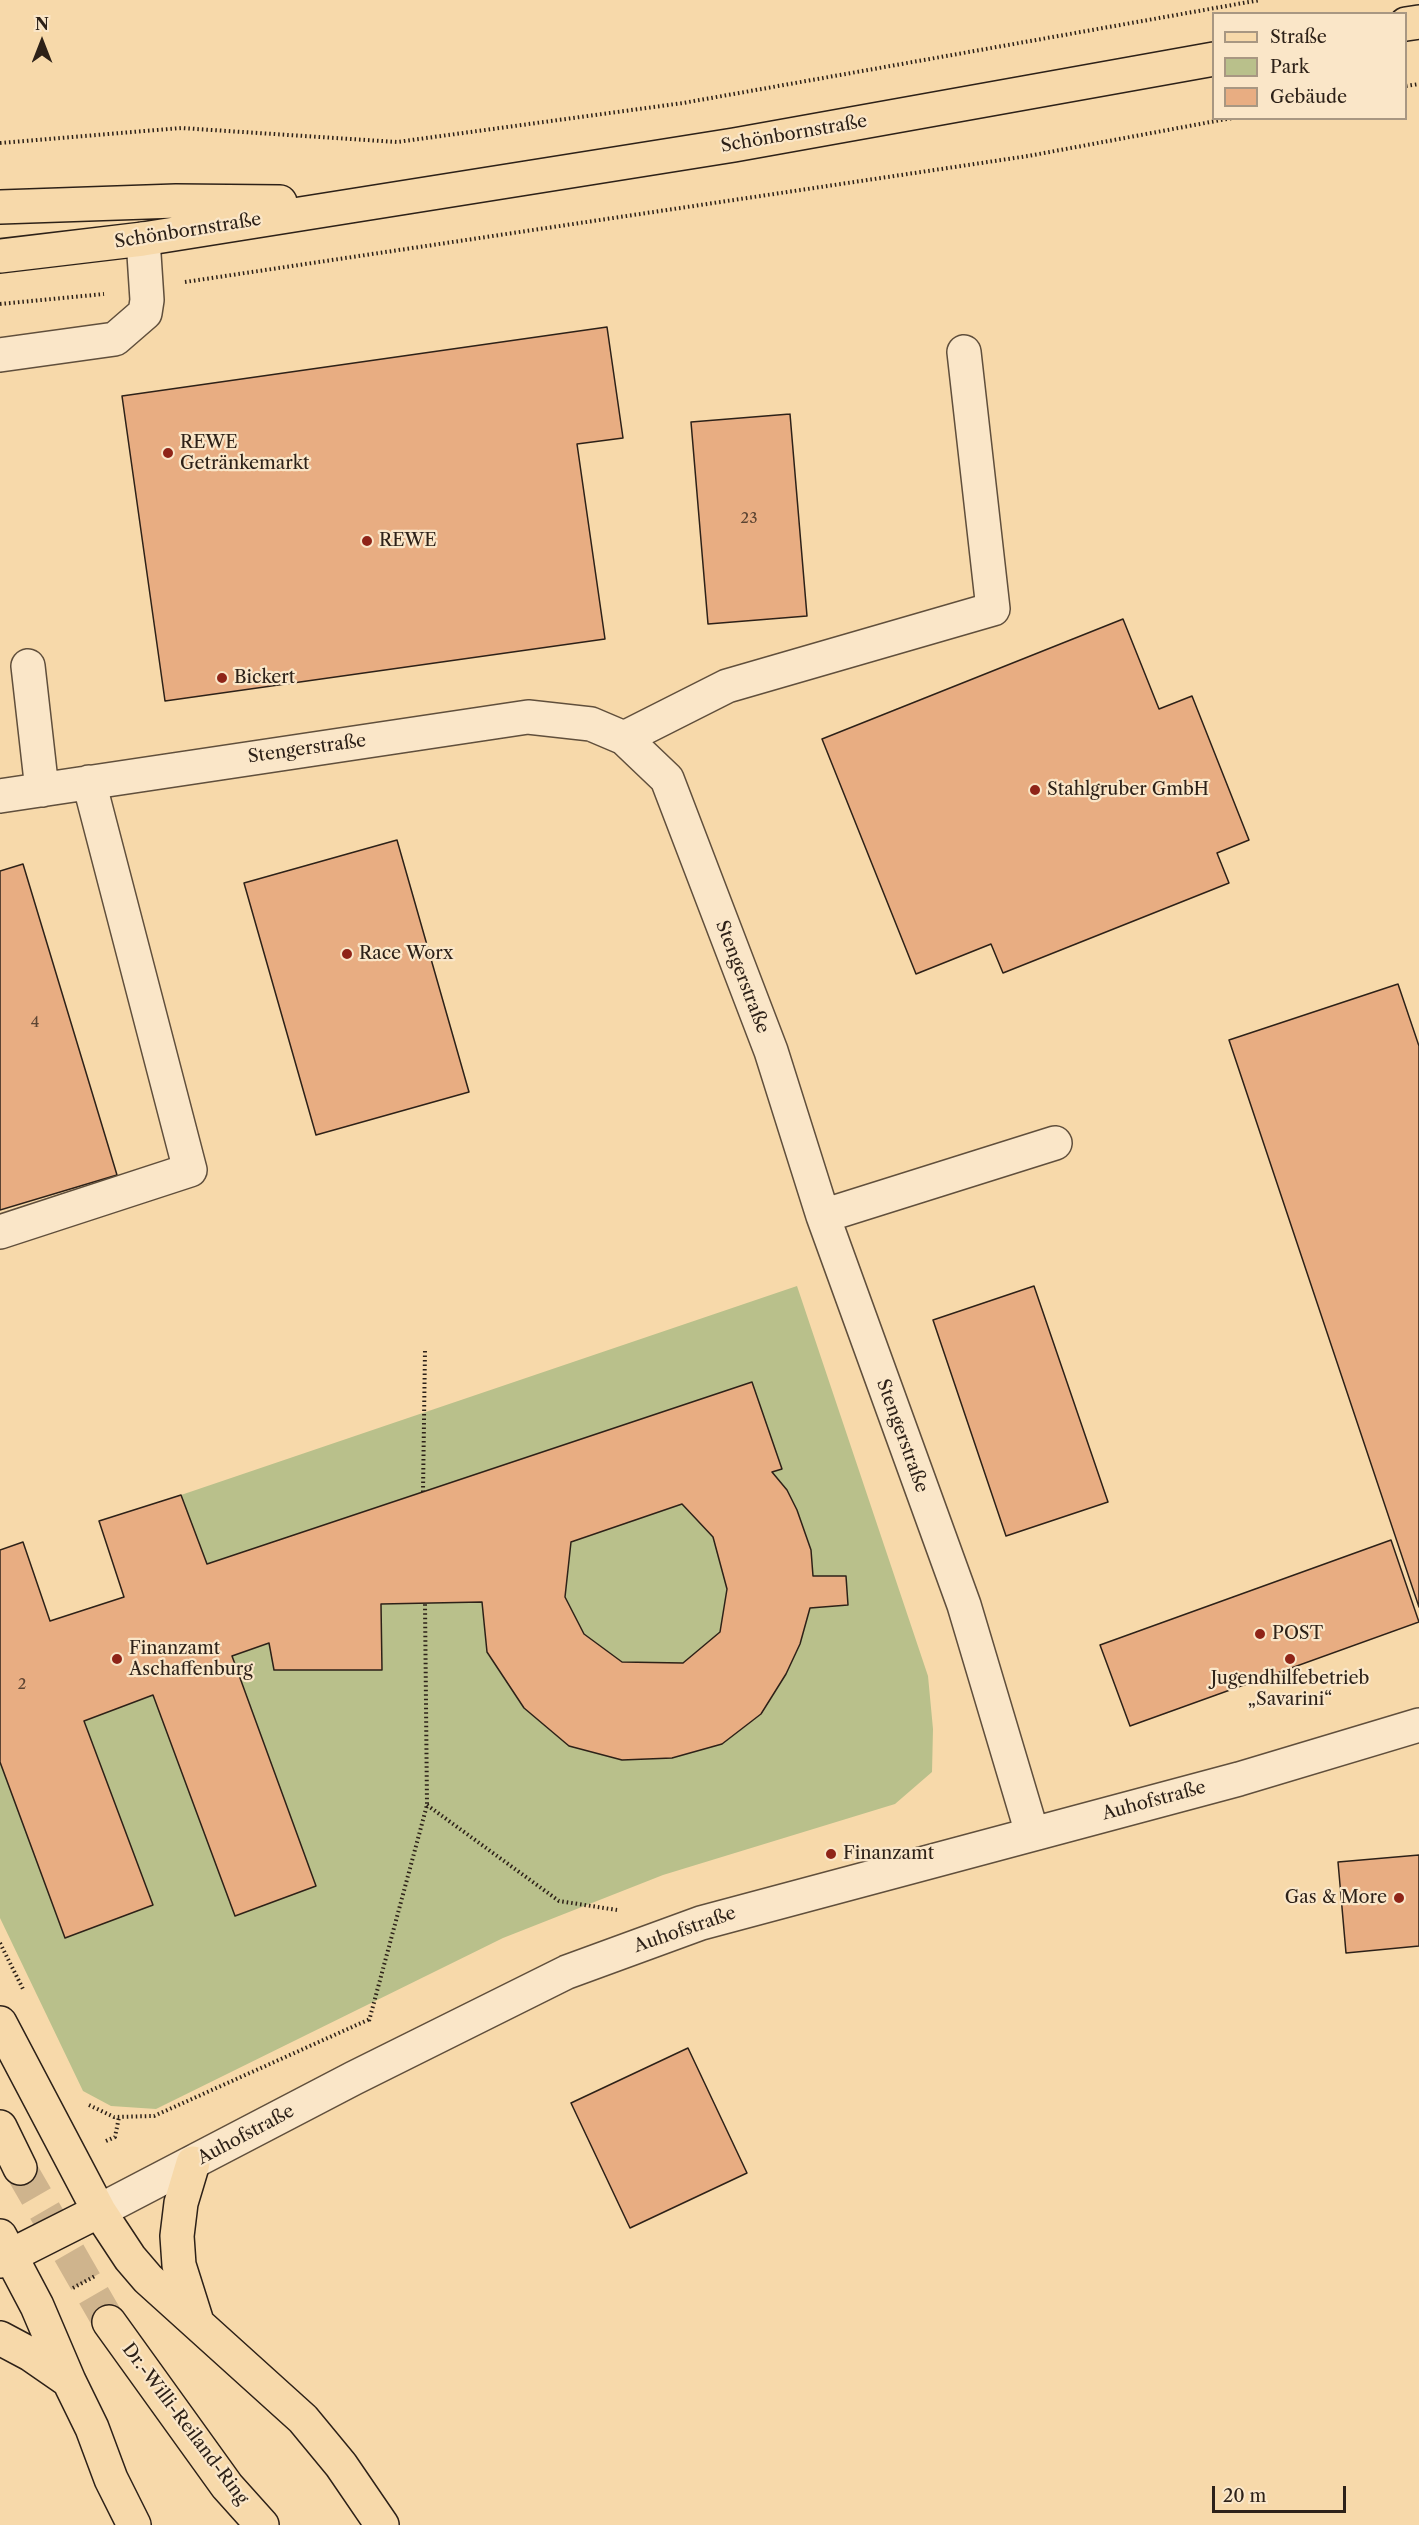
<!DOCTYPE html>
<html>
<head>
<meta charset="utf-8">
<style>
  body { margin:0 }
  #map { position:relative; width:1419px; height:2525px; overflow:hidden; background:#f7d9aa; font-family:"Libre Caslon Text",serif }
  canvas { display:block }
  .legend { position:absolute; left:1212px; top:12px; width:195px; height:108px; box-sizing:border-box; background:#fae6c8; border:2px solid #a89782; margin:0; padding:8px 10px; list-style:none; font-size:18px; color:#2d2118 }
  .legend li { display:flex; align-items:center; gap:12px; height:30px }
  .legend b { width:30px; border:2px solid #a89782 }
  .north { position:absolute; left:12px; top:12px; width:60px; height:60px; -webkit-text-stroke:4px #fae6c8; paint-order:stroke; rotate:0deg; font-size:16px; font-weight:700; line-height:24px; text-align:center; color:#2d2118 }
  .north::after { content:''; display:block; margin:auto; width:21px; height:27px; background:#2d2118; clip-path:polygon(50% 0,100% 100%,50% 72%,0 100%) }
  .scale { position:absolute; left:1212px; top:2486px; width:134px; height:27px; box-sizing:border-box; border:3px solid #2d2118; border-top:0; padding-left:8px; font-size:18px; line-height:21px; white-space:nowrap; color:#2d2118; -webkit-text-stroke:4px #fae6c8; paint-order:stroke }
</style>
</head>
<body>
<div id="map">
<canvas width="1419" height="2525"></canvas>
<ul class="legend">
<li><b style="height:8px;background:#f7d9aa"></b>Straße</li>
<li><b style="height:16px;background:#b9c08b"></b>Park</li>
<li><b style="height:16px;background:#e8ad82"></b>Gebäude</li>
</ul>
<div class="north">N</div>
<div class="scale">20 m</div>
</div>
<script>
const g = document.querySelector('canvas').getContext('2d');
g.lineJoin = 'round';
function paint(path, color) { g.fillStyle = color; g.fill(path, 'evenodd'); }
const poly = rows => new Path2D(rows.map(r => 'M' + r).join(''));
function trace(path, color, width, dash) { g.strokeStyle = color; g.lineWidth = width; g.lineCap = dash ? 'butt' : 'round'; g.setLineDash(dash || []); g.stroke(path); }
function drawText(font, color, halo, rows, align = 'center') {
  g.font = font + ' "Libre Caslon Text",serif'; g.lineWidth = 4.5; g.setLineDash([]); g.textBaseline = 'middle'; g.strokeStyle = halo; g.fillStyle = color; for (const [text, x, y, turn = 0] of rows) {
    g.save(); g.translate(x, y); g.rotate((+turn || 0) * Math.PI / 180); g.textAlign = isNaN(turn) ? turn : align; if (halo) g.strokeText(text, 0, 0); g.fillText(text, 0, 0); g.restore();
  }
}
paint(poly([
  [797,1286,928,1676,933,1729,932,1772,895,1804,663,1875,503,1938,156,2109,111,2106,83,2091,0,1918,0,1762,65,1937,153,1905,84,1721,153,1695,235,1916,315,1886,232,1656,269,1643,275,1670,381,1670,381,1604,482,1602,487,1652,524,1708,569,1746,622,1760,672,1758,722,1744,762,1714,786,1674,800,1644,810,1608,848,1605,846,1576,813,1576,811,1550,797,1510,787,1490,772,1472,782,1469,752,1383,207,1564,181,1495],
  [682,1504,713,1537,727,1589,720,1632,683,1663,622,1662,584,1634,565,1597,571,1542]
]), '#b9c08b');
const building = poly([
  [607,327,623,438,577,444,605,639,165,701,122,396,607,327],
  [790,414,807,616,708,624,691,422,790,414],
  [1123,619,1159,709,1192,696,1249,840,1217,853,1229,883,1003,973,991,944,916,974,822,739,1123,619],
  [397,840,469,1092,316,1135,244,883,397,840],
  [23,864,117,1175,0,1210,0,871,23,864],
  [1398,984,1419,1046,1419,1607,1229,1040,1398,984],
  [1034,1286,1108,1502,1006,1536,933,1320,1034,1286],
  [752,1382,782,1469,772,1472,787,1490,797,1510,811,1550,813,1576,846,1576,848,1605,810,1608,800,1644,786,1674,761,1714,722,1744,672,1758,622,1760,569,1746,524,1708,487,1652,482,1602,381,1604,382,1670,274,1670,269,1643,232,1656,316,1886,235,1916,153,1695,84,1721,153,1905,65,1938,0,1762,0,1550,23,1542,50,1621,124,1597,99,1521,181,1495,207,1564,752,1382],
  [682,1504,713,1537,727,1589,720,1632,683,1663,622,1662,584,1634,565,1597,571,1542,682,1504],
  [1391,1540,1419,1622,1130,1726,1100,1645,1391,1540],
  [1419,1855,1419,1946,1346,1953,1338,1862,1419,1855],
  [688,2048,747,2173,630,2228,571,2103,688,2048]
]);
paint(building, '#e8ad82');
trace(building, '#2d2118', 1.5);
trace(poly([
  [20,2168,109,2322]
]), '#cfb48d', 33, [33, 16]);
const minor = poly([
  [0,355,115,339,145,313,147,300,143,239],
  [28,666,42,790],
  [624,738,727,686,993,609,964,352],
  [0,796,528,717,591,724,624,738,667,779,771,1051,823,1216,964,1605,1032,1833],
  [823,1216,1055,1143],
  [0,1232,190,1170,89,782],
  [99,2211,354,2078,567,1972,701,1923,1239,1779,1419,1725]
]);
const major = poly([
  [1406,24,1419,22],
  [0,207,176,201,280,202],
  [0,256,143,239,734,145,1214,59],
  [0,2023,99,2211,130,2258,148,2279,303,2419,341,2465,382,2525],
  [0,2127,20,2168],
  [193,2163,181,2203,177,2236,179,2265,197,2322],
  [0,2236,37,2306,69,2381,92,2428,111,2479,134,2525],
  [0,2261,99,2211],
  [109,2322,227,2486,262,2525],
  [0,2338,30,2354,69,2381]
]);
trace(minor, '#604f3c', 36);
trace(major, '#2d2118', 36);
trace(poly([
  [1406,86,1419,84],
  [0,143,181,128,397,142,683,103,1260,0],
  [185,282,1028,156,1232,118],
  [0,304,104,294],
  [423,1492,425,1350],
  [427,1805,559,1901,617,1910],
  [0,1943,24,1991],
  [369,2021,427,1805,425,1603],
  [89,2105,114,2117,154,2116,370,2019],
  [106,2141,115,2137,119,2117],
  [73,2288,95,2276]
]), '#2d2118', 4, [1.5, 3]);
trace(minor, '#fae6c8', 33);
trace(major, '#f7d9aa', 33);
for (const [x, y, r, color] of [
  [168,453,6,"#8f2418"],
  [367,541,6,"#8f2418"],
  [222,678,6,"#8f2418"],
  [1035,790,6,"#8f2418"],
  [347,954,6,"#8f2418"],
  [1260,1634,6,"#8f2418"],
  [117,1659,6,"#8f2418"],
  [1290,1659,6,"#8f2418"],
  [831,1854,6,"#8f2418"],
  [1399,1898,6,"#8f2418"]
]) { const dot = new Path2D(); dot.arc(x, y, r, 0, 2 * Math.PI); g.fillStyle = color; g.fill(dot); trace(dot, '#fae6c8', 2); }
drawText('15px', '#5c4432', null, [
  ["23",749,519],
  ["4",35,1023],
  ["2",22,1685]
]);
drawText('18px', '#2d2118', '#fae6c8', [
  ["Schönbornstraße",794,134,-10],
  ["Schönbornstraße",188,231,-9],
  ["Stengerstraße",307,749,-8],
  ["Stengerstraße",742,977,69],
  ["Stengerstraße",902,1436,70],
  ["Auhofstraße",1154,1801,-15],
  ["Auhofstraße",685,1930,-19],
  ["Auhofstraße",246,2135,-28],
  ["Dr.-Willi-Reiland-Ring",185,2424,53]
]);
drawText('18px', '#2d2118', '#fae6c8', [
  ["REWE",180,443],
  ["Getränkemarkt",180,464],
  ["REWE",379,541],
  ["Bickert",234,678],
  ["Stahlgruber GmbH",1047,790],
  ["Race Worx",359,954],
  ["POST",1272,1634],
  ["Finanzamt",129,1649],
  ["Aschaffenburg",129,1670],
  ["Jugendhilfebetrieb",1290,1679,"center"],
  ["„Savarini“",1290,1700,"center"],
  ["Finanzamt",843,1854],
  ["Gas & More",1387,1898,"right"]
], 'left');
</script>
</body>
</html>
